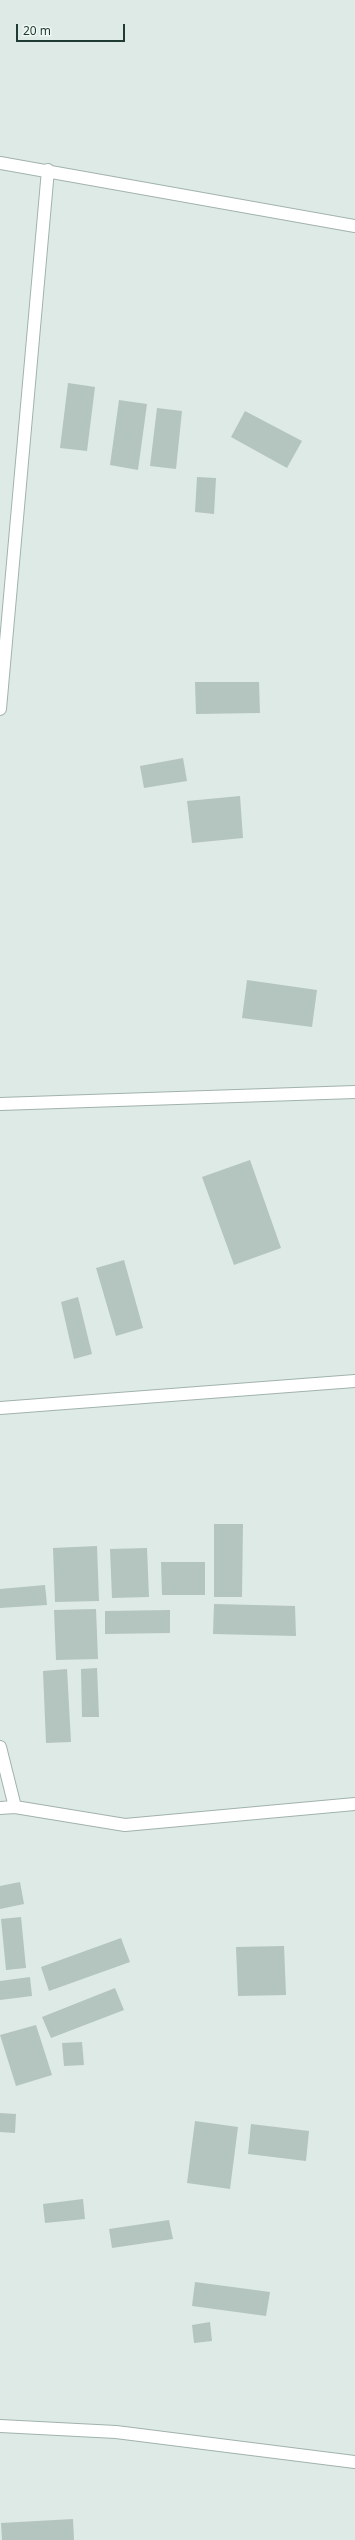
<!DOCTYPE html>
<html>
<head>
<meta charset="utf-8">
<style>
  body { margin:0 }
  #map { position:relative; width:355px; height:2540px; overflow:hidden; background:#deeae5; font-family:"Noto Sans",sans-serif }
  canvas { display:block }
  .scale { position:absolute; left:16px; top:24px; width:109px; height:18px; box-sizing:border-box; border:2px solid #1f3b33; border-top:0; padding-left:5px; font-size:12px; line-height:14px; white-space:nowrap; color:#1f3b33; -webkit-text-stroke:3px #eef7f2; paint-order:stroke }
</style>
</head>
<body>
<div id="map">
<canvas width="355" height="2540"></canvas>
<div class="scale">20 m</div>
</div>
<script>
const g = document.querySelector('canvas').getContext('2d');
g.lineJoin = 'round';
function paint(path, color) { g.fillStyle = color; g.fill(path, 'evenodd'); }
const poly = rows => new Path2D(rows.map(r => 'M' + r).join(''));
function trace(path, color, width, dash) { g.strokeStyle = color; g.lineWidth = width; g.lineCap = dash ? 'butt' : 'round'; g.setLineDash(dash || []); g.stroke(path); }
paint(poly([
  [68,383,95,387,87,451,60,448],
  [119,400,147,404,138,470,110,465],
  [157,408,182,411,176,469,150,466],
  [245,411,302,441,287,468,231,437],
  [197,477,216,478,214,514,195,512],
  [195,682,259,682,260,713,196,714],
  [183,758,187,781,144,788,140,766],
  [240,796,243,838,192,843,187,801],
  [247,980,317,990,312,1027,242,1018],
  [250,1160,281,1248,234,1265,202,1177],
  [124,1260,143,1328,116,1336,96,1268],
  [78,1297,92,1354,74,1359,61,1302],
  [214,1524,243,1524,242,1597,214,1597],
  [97,1546,99,1601,55,1602,53,1548],
  [147,1548,149,1597,112,1598,110,1549],
  [161,1562,205,1562,205,1595,162,1595],
  [45,1585,47,1605,0,1608,0,1589],
  [214,1604,295,1606,296,1636,213,1634],
  [96,1609,98,1659,56,1660,54,1610],
  [170,1610,170,1633,105,1634,105,1611],
  [97,1668,99,1717,82,1717,81,1669],
  [67,1669,71,1742,46,1743,43,1671],
  [20,1882,24,1904,0,1909,0,1886],
  [21,1917,26,1968,6,1970,1,1919],
  [121,1938,130,1962,49,1991,41,1967],
  [284,1946,286,1995,238,1996,236,1947],
  [30,1977,32,1996,0,2000,0,1981],
  [115,1988,124,2010,51,2038,42,2017],
  [36,2025,52,2075,16,2086,0,2035],
  [82,2042,84,2065,64,2066,62,2043],
  [0,2113,16,2114,15,2133,0,2132],
  [195,2121,238,2127,230,2189,187,2183],
  [251,2124,309,2131,306,2161,248,2154],
  [83,2199,85,2219,45,2223,43,2204],
  [169,2220,173,2239,112,2248,109,2229],
  [195,2282,270,2292,266,2316,192,2306],
  [210,2322,212,2341,194,2343,192,2325],
  [73,2519,74,2540,2,2540,1,2523]
]), '#b3c5be');
const minor = poly([
  [0,163,355,226],
  [0,709,48,170],
  [0,1104,355,1092],
  [0,1408,355,1381],
  [0,1747,15,1807],
  [0,1808,15,1807,125,1825,355,1804],
  [0,2426,116,2432,355,2462]
]);
trace(minor, '#a1b2ac', 14);
trace(minor, '#fff', 12);
</script>
</body>
</html>
